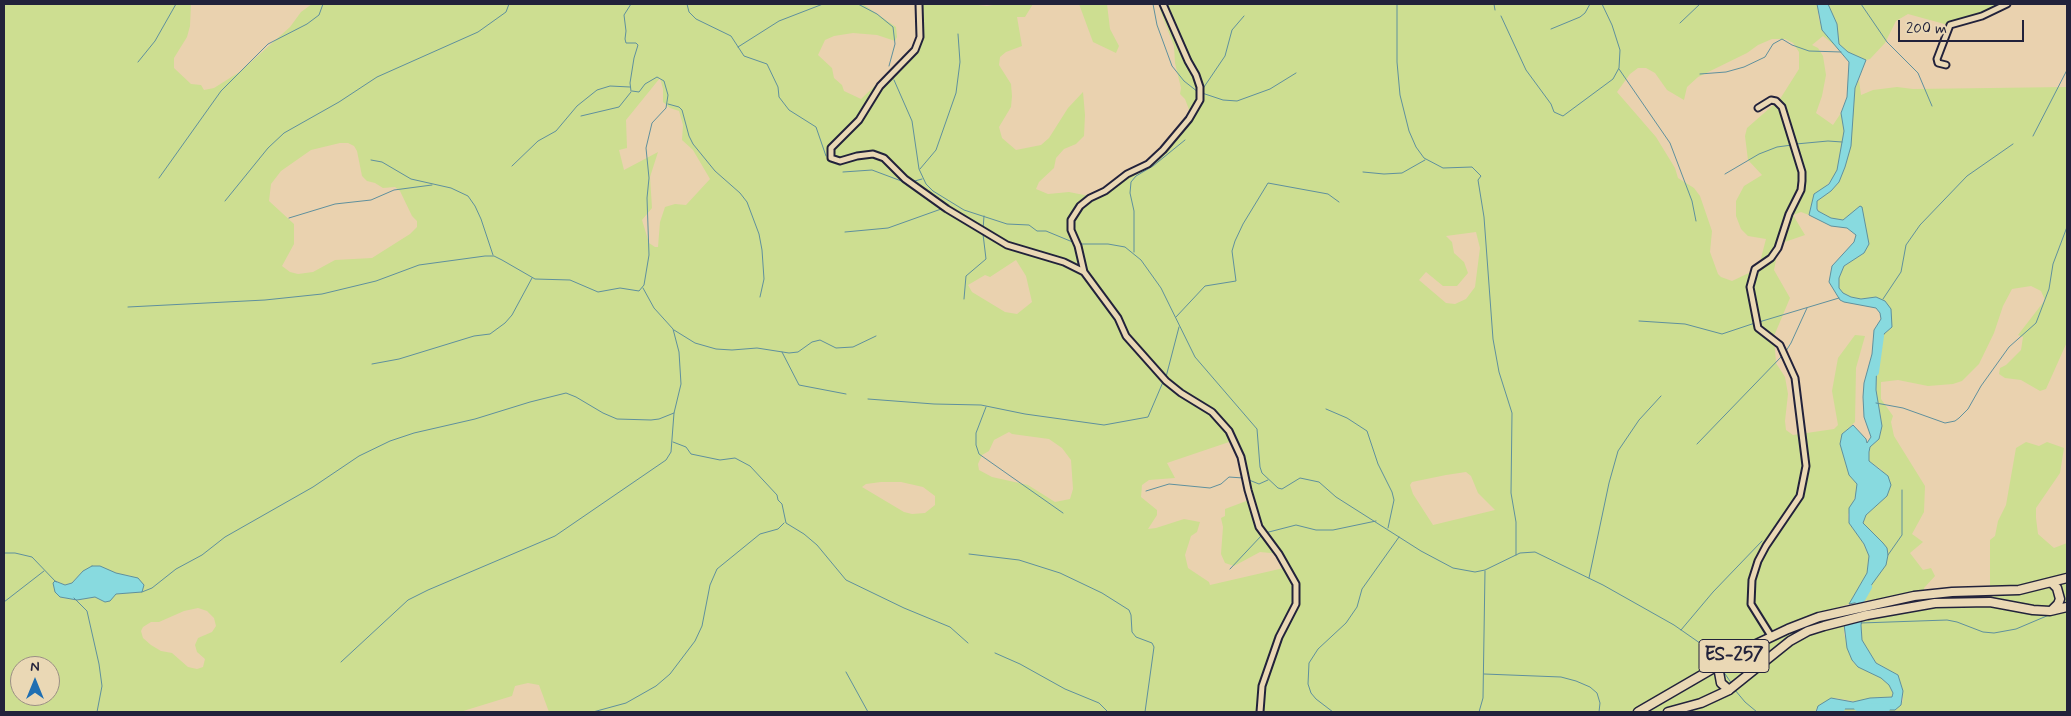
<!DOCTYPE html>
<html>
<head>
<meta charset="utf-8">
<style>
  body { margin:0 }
  #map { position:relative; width:2071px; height:716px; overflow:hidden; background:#ead2af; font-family:Mynerve,sans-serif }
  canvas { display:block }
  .frame { position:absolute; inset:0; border:5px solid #22223b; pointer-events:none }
  .north { position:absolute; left:10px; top:656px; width:50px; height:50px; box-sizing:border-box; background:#ead8b5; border:1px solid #9a8f84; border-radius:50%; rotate:0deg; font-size:14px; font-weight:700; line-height:20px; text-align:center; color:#22223b }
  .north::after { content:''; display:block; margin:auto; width:18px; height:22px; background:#1f6fb2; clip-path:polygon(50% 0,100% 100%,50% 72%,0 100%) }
  .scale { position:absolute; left:1898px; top:20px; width:126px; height:22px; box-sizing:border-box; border:2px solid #22223b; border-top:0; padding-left:6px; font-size:15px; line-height:18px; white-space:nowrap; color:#22223b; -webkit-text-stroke:4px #ead8b5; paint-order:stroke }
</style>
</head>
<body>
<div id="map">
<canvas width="2071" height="716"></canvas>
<div class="frame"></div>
<div class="north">N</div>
<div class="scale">200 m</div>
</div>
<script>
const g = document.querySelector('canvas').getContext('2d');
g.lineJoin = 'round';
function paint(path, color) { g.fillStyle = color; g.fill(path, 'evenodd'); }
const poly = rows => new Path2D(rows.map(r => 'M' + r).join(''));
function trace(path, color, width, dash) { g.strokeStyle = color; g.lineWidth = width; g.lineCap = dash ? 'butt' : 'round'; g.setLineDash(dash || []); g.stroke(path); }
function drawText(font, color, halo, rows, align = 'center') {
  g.font = font + ' Mynerve,sans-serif'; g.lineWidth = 4.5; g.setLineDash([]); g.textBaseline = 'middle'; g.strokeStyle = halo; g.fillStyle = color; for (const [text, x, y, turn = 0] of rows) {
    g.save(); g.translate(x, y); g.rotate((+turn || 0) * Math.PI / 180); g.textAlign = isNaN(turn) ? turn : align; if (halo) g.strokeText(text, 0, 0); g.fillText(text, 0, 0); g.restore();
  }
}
paint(poly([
  [4,4,191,4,190,26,187,37,174,58,174,68,191,84,201,85,204,90,214,88,241,71,290,27,301,12,312,4,863,4,896,27,897,37,895,41,877,35,853,33,834,36,825,40,818,55,832,68,834,78,842,85,844,91,861,99,903,59,913,47,916,38,915,4,969,4,987,6,999,4,1033,4,1025,17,1017,17,1022,46,1006,52,1000,57,999,65,1011,84,1012,96,1011,107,999,127,1002,138,1016,150,1041,145,1049,138,1068,108,1083,92,1085,115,1084,136,1076,144,1064,149,1056,158,1054,168,1039,182,1036,189,1048,194,1069,192,1089,196,1108,186,1130,170,1148,163,1164,148,1191,115,1185,99,1180,94,1181,88,1175,63,1174,46,1160,10,1160,4,1817,4,1819,20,1827,36,1838,48,1823,36,1812,45,1818,48,1823,56,1826,75,1822,96,1816,113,1833,125,1841,113,1844,131,1837,170,1833,178,1825,187,1814,194,1809,215,1801,212,1793,215,1805,235,1779,244,1774,270,1790,298,1774,336,1776,363,1785,377,1788,394,1785,421,1786,430,1793,435,1834,429,1838,425,1832,391,1838,358,1855,335,1865,336,1856,368,1855,422,1842,434,1843,454,1849,475,1857,484,1857,492,1848,515,1849,523,1864,544,1869,556,1867,573,1849,604,1798,620,1768,632,1631,712,549,712,539,685,528,683,515,686,512,696,460,712,4,712],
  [1772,39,1785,39,1793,43,1799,52,1799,69,1780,99,1747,128,1745,136,1748,160,1762,175,1744,186,1736,201,1736,216,1741,229,1748,236,1766,239,1760,262,1751,272,1732,281,1721,277,1718,274,1710,252,1712,231,1700,196,1694,188,1678,178,1675,168,1656,137,1617,92,1630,74,1638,68,1646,68,1655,73,1667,90,1684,100,1687,87,1698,77,1747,53,1758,45],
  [660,78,663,89,663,102,670,108,679,111,683,125,682,140,693,150,710,179,686,205,675,204,665,207,660,222,658,247,655,247,649,243,642,220,652,208,650,177,658,152,624,170,619,150,627,148,626,120],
  [340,143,348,143,354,146,357,151,362,176,367,181,375,183,383,188,395,187,400,191,412,216,417,221,417,227,410,234,372,258,335,260,313,272,298,274,290,272,282,266,294,244,294,224,269,201,271,184,281,171,311,150],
  [1476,232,1480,248,1475,287,1466,299,1455,304,1446,303,1419,280,1426,272,1443,286,1457,286,1468,273,1464,262,1454,253,1452,242,1446,236],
  [1016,260,1026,276,1032,302,1017,314,1005,312,972,292,968,285,985,275,990,277],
  [1009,432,1012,434,1049,439,1062,448,1071,460,1073,489,1070,499,1055,502,1028,485,992,477,979,470,978,464,982,455,989,451,994,440],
  [1232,441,1243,465,1249,500,1225,509,1225,516,1221,518,1223,527,1221,554,1225,563,1234,566,1260,552,1281,554,1288,567,1210,585,1209,582,1188,568,1185,555,1191,536,1197,532,1200,522,1184,519,1156,528,1148,529,1157,515,1157,510,1141,497,1142,485,1149,480,1175,478,1167,463],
  [1466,472,1471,476,1478,493,1495,510,1433,525,1413,494,1410,485,1412,482,1446,475],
  [881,482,901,482,923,487,935,496,935,505,925,513,912,514,904,512,862,487,866,484],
  [83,571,131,576,127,593,116,594,105,602,95,597,77,600,60,597,56,581,65,585,72,583],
  [198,608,207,611,214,618,216,626,212,632,198,638,195,645,197,652,205,659,203,667,197,669,188,667,172,653,161,651,151,645,143,638,141,631,143,627,151,622,159,622,184,611],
  [20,666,50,666,50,696,20,696],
  [1079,4,1107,4,1110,29,1119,46,1116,53,1093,42],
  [1828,4,2009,4,1982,17,1948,25,1908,14,1896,21,1885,43,1870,59,1866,60,1848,52,1839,44,1837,24],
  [1859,80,1861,95,1873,90,1897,87,1913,89,2067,87,2067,342,2046,389,2040,391,2021,380,2005,378,1999,374,2000,368,2006,365,2021,350,2023,337,2018,335,2045,300,2041,291,2031,286,2012,289,2003,306,1994,333,1979,364,1962,381,1953,384,1928,386,1898,380,1881,382,1881,399,1893,416,1891,422,1894,436,1925,486,1924,512,1912,534,1923,542,1910,553,1923,570,1931,568,1935,576,1924,588,1924,591,1859,602,1887,548,1863,523,1866,515,1887,495,1882,470,1869,461,1869,452,1870,447,1879,439,1882,426,1876,390,1877,349,1884,334,1892,327,1876,297,1861,299,1851,297,1843,293,1839,288,1839,278,1844,266,1864,253,1860,206,1843,220,1831,218,1818,211,1817,205,1817,201,1831,191,1839,182,1845,167,1851,132,1855,88],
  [2026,442,2039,446,2047,442,2064,448,2060,473,2036,508,2036,518,2038,534,2054,548,2067,543,2067,575,2041,583,2007,588,1990,586,1990,540,1995,536,1998,521,2006,505,2016,448],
  [2067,582,2067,712,1825,712,1831,709,1847,709,1901,705,1903,700,1903,691,1898,675,1876,663,1862,640,1861,625,1865,608,1931,596,1985,593,2007,595,2043,589],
  [1847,612,1844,634,1852,660,1854,663,1881,678,1889,685,1893,693,1892,697,1870,698,1858,702,1835,698,1816,709,1816,712,1646,712,1760,645,1794,629]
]), '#cdde91');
const water = poly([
  [1817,4,1828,4,1837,24,1839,44,1848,52,1866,60,1855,88,1851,146,1845,167,1839,182,1831,191,1817,201,1817,209,1818,211,1831,218,1843,220,1860,206,1862,207,1869,244,1864,253,1844,266,1839,278,1839,288,1843,293,1851,297,1861,299,1876,297,1885,301,1891,309,1892,327,1884,334,1877,349,1876,390,1882,426,1879,439,1870,447,1869,452,1869,461,1888,476,1891,485,1887,496,1866,515,1863,523,1883,543,1887,548,1888,555,1886,565,1859,602,1849,604,1867,573,1869,556,1864,544,1849,523,1849,508,1855,499,1857,484,1849,475,1840,444,1842,434,1853,425,1866,439,1867,443,1871,437,1864,417,1863,397,1864,383,1872,354,1874,330,1881,319,1880,313,1876,308,1844,302,1840,300,1829,282,1832,266,1854,242,1856,235,1847,228,1831,226,1809,215,1814,194,1829,184,1837,170,1844,131,1841,113,1847,97,1849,62,1822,30,1817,4],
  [92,566,100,566,116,573,138,578,144,585,142,592,116,594,110,601,105,602,95,597,77,600,60,597,55,592,53,583,55,581,65,585,72,583,83,571,92,566],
  [1865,608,1861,625,1862,640,1876,663,1898,675,1903,691,1901,705,1895,710,1885,710,1872,706,1858,709,1831,709,1825,712,1816,712,1818,706,1831,698,1853,702,1870,698,1892,697,1893,693,1889,685,1881,678,1858,667,1852,660,1847,648,1844,624,1847,612,1865,608]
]);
paint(water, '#88dadf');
trace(water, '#5f909d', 1);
trace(poly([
  [631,4,624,15,626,31,625,39,626,43,636,43,638,45,634,58,630,83,631,91],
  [687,4,689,12,696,19,731,36,744,56,767,64,778,87,779,97,789,110,816,127,826,156],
  [858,4,877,14,893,27,895,44,889,66],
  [1153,4,1157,25,1172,66,1184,81,1198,92],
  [1397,4,1397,62,1400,95,1409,131,1416,147,1424,158,1443,168,1472,167,1481,176,1478,180,1484,217,1493,339,1499,372,1512,413,1511,493,1516,522,1516,555],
  [1494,4,1495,10],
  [1861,4,1887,42,1918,73,1932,106],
  [1501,16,1526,70,1551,104,1554,112,1563,116,1613,79,1619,68,1620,50,1612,25,1602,4],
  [1680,23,1700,4],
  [1551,29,1580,17,1585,13,1590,4],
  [738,47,779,21,823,4],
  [138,62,155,41,176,4],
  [1619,69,1670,143,1692,201,1696,221],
  [1700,74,1726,72,1744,67,1765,57,1773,44,1782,39,1792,45,1809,51,1841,52],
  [894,80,912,121,919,169,926,184,933,191,964,210,1007,224,1029,225,1037,231,1046,231,1075,243],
  [1202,90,1225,56,1232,30,1244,16],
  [1202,93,1223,100,1237,101,1270,89,1296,73],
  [668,104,679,107,682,110,689,136,693,144,715,171,740,193,747,202,759,234,762,250,764,279,760,297],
  [581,116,619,107,631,92],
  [2033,136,2067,70],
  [1796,144,1828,141,1842,142],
  [371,160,382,162,411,179,451,188,468,196,475,206,481,219,493,255],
  [512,166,538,141,556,131,577,106,597,90,610,86,630,87],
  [920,169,936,150,956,93,960,62,958,34],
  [843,172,872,170,904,182],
  [1363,172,1384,174,1402,173,1425,160],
  [1725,174,1759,154,1777,147,1792,145],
  [159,178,221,91,268,44,307,24,319,15,323,4],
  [911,182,922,179],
  [225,201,268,148,284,133,339,102,377,77,478,32,506,12,509,4],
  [289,218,335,204,371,200,394,190,432,185],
  [983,230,984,216],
  [845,232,888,228,944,208],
  [1078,244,1108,244,1125,247,1141,260,1161,288,1195,357,1257,429,1260,467,1262,473,1278,488,1282,489,1300,478,1319,482,1336,497,1421,551,1453,568,1475,572,1485,570,1520,553,1535,552,1603,585,1674,625,1707,648,1717,661],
  [1134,252,1134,211,1130,193,1131,182,1136,176,1153,166,1185,140],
  [964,299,966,276,986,259,983,234],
  [1883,299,1901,272,1906,245,1920,225,1967,176,2013,144],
  [128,307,265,300,322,294,376,281,419,265,485,256,494,256,502,260,535,279,570,280,598,292,620,288,639,291,644,285,649,255,647,198,649,178,646,148,652,123,666,108,668,95,664,81,657,77,645,84,639,92,632,91],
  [1176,317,1205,286,1236,281,1232,251,1235,241,1243,224,1268,183,1328,194,1339,202],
  [1639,321,1685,324,1722,334,1755,323],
  [1759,322,1839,298],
  [674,330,695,343,716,349,732,350,757,348,789,353,798,352,812,342,820,340,836,348,853,347,876,336],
  [1786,351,1791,343,1807,308],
  [782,352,799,385,846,394],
  [372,364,399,359,474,336,490,334,505,323,512,315,532,278],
  [1166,377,1179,327],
  [868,399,934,404,981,405,1025,414,1104,425,1148,417,1163,382],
  [1876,403,1903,408,1945,423,1955,421,1959,418,1968,409,1981,386,2009,347,2036,323,2049,289,2053,264,2067,227],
  [986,407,976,433,976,445,979,454,1063,513],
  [1326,409,1347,418,1367,431,1378,464,1392,492,1394,500,1388,528],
  [673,442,686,447,691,454,720,460,735,458,750,466,777,495,778,500,782,504,786,523,804,534,817,545,846,580,904,608,950,627,968,643],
  [1697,444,1782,356],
  [1249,480,1259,484,1268,480],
  [1146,491,1169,484,1210,488,1221,484,1229,477,1243,478],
  [1265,533,1296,525,1316,530,1333,530,1376,521],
  [4,553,15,553,32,557,56,582],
  [969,554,1019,560,1060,573,1102,593,1129,610,1131,615,1132,632,1136,637,1152,643,1154,647,1145,712],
  [1888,555,1902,535,1902,490],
  [1230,569,1262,535],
  [1589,578,1609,483,1618,451,1639,420,1661,396],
  [142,592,152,588,176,569,202,555,225,537,313,487,359,456,390,441,414,433,475,419,530,402,566,393,576,397,603,413,617,419,651,420,659,419,674,413],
  [74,598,87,611,99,664,102,686,97,712],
  [4,602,44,571],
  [1861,623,1947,620,1957,622,1983,632,1994,633,2016,629,2049,615],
  [1681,630,1713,592,1762,541],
  [995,653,1020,664,1065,689,1099,703,1108,712],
  [341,662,408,600,428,590,555,536,666,460,671,452,674,413,681,384,679,352,673,329,654,308,643,288],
  [1723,671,1732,684],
  [846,672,868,712],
  [1484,674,1561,677,1576,681,1590,687,1597,693,1600,703,1599,712],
  [1735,690,1745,702,1757,712],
  [593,712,626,703,656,686,670,674,695,641,702,626,710,585,717,569,760,534,778,529,784,523],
  [1333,712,1316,699,1311,693,1308,684,1309,663,1318,649,1346,623,1357,607,1362,589,1399,537],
  [1479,712,1483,698,1485,571]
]), '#5f909d', 1);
trace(poly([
  [1875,372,1880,336],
  [1857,613,1860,601,1868,587],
  [1858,707,1886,708],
  [1822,712,1825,710,1841,708]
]), '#88dadf', 8);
const minor = poly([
  [919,4,920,37,915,50,880,86,859,120,831,148,831,158,840,161,857,156,873,154,884,158,905,179,947,209,1007,245,1064,262,1084,272],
  [1163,4,1188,61,1196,75,1200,87,1200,100,1189,119,1163,150,1148,164,1127,174,1105,191,1090,198,1080,206,1071,220,1071,230,1078,246,1084,272,1118,318,1126,336,1166,381,1181,393,1212,412,1229,431,1241,457,1248,490,1259,527,1279,554,1296,584,1296,604,1279,637,1262,686,1260,712],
  [1946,65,1938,63,1937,59,1950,25,1982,16,2007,4],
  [1758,108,1771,100,1776,101,1782,107,1802,172,1802,181,1801,190,1789,214,1778,248,1771,258,1755,269,1750,287,1758,328,1780,345,1795,378,1806,466,1800,496,1766,546,1758,561,1752,580,1751,604,1771,636]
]);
const primary = poly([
  [2052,610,2058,604,2060,599,2057,588,2052,583],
  [1721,663,1719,672,1721,683,1729,690],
  [1638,712,1750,647,1788,629,1819,617,1914,596,1952,592,2019,590,2067,578],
  [1668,712,1701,703,1729,690,1790,641,1808,631,1824,626,1867,615,1935,603,1990,602,2033,610,2050,611,2067,607]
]);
trace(minor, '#22223b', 9);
trace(primary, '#22223b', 11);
trace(minor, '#ead8b5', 5);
trace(primary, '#ead8b5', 8);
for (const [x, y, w] of [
  [1734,656,70]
]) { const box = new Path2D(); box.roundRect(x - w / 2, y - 16.5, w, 33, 4); g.fillStyle = '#ead8b5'; g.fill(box); trace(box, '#22223b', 1); }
drawText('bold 19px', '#22223b', null, [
  ["ES-257",1734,656]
]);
</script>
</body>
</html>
